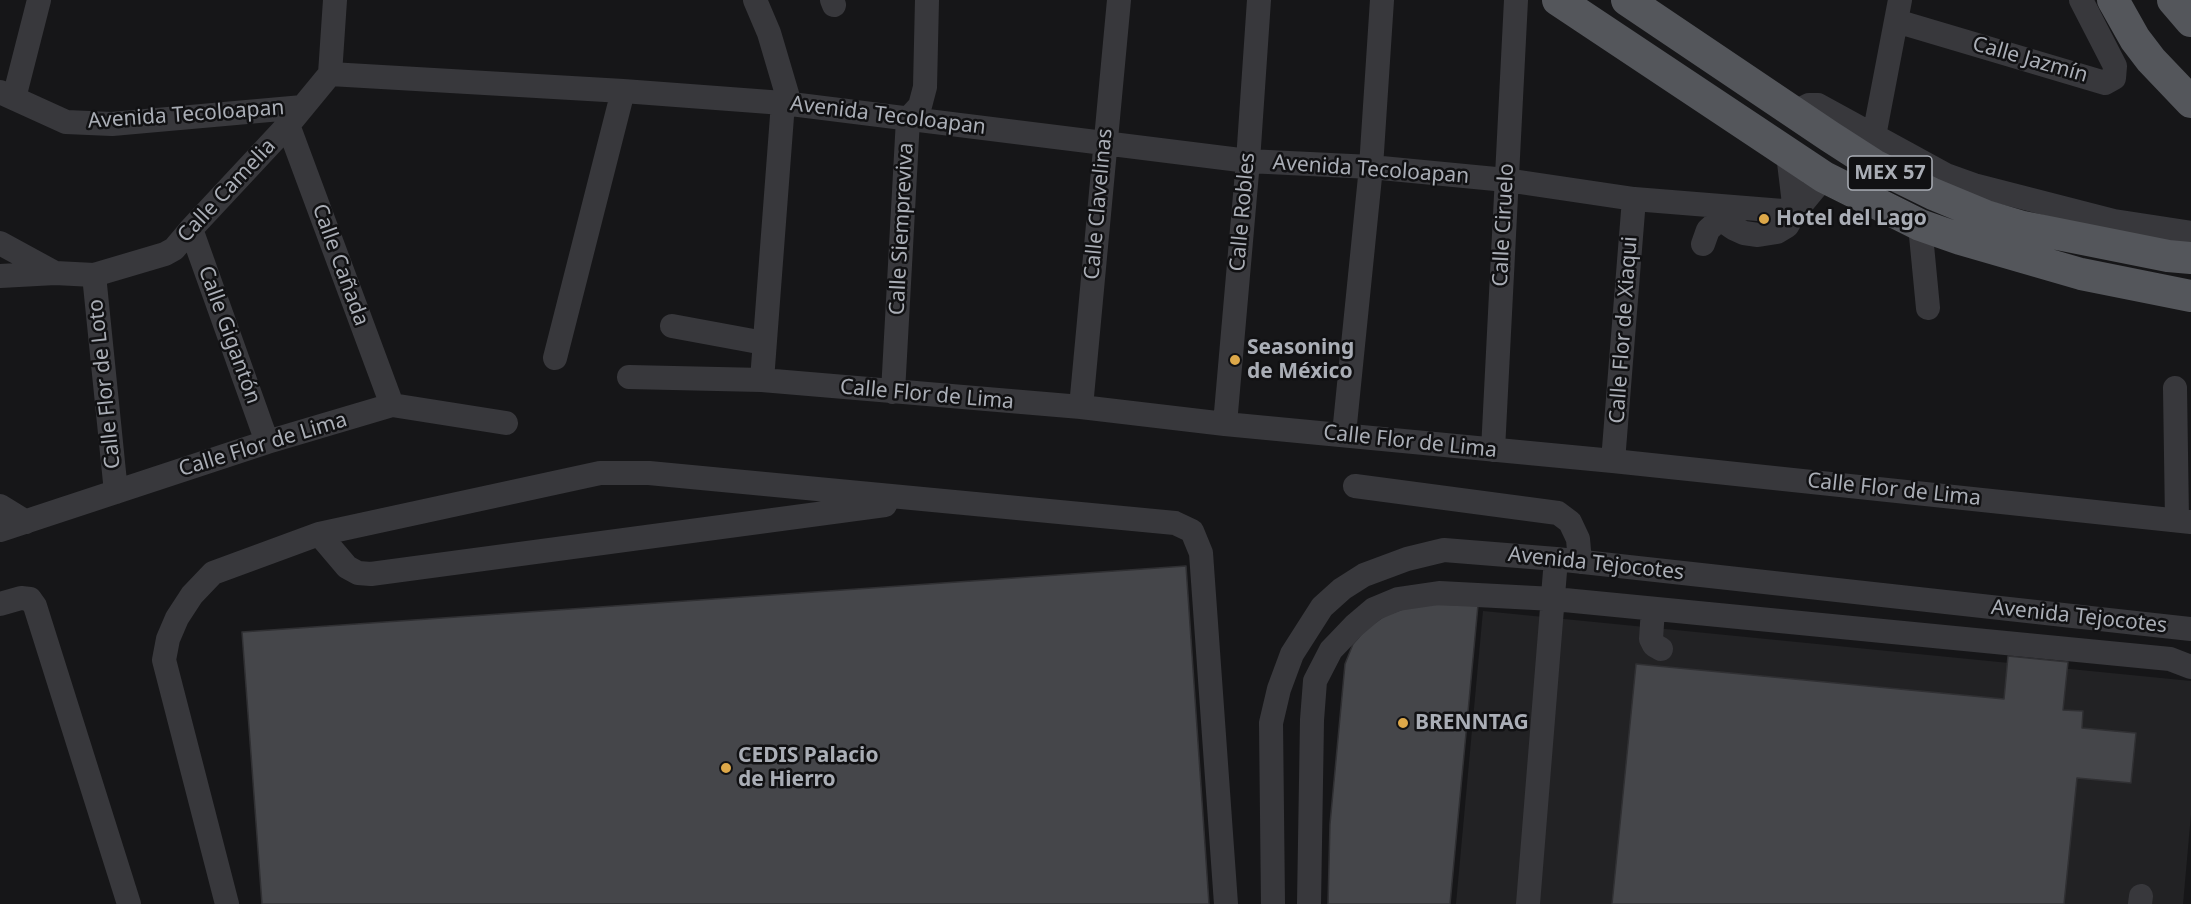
<!DOCTYPE html>
<html>
<head>
<meta charset="utf-8">
<style>
  body { margin:0 }
  canvas { display:block; background:#161618 }
</style>
</head>
<body>
<canvas width="2191" height="904"></canvas>
<script>
const g = document.querySelector('canvas').getContext('2d');
g.lineJoin = 'round';
function paint(path, color) { g.fillStyle = color; g.fill(path, 'evenodd'); }
const poly = rows => new Path2D(rows.map(r => 'M' + r).join(''));
function trace(path, color, width, dash) { g.strokeStyle = color; g.lineWidth = width; g.lineCap = dash ? 'butt' : 'round'; g.setLineDash(dash || []); g.stroke(path); }
function drawText(font, color, halo, rows, align = 'center') {
  g.font = font + ' "Noto Sans",sans-serif'; g.lineWidth = 5; g.setLineDash([]); g.textBaseline = 'middle'; g.strokeStyle = halo; g.fillStyle = color; for (const [text, x, y, turn = 0] of rows) {
    g.save(); g.translate(x, y); g.rotate((+turn || 0) * Math.PI / 180); g.textAlign = isNaN(turn) ? turn : align; if (halo) g.strokeText(text, 0, 0); g.fillText(text, 0, 0); g.restore();
  }
}
paint(poly([
  [1483,611,2191,681,2191,814,2183,904,1456,904]
]), '#222224');
const building = poly([
  [1186,566,1209,904,262,904,242,632,1186,566],
  [1417,604,1478,605,1450,904,1328,904,1330,824,1345,664,1353,644,1366,629,1386,615,1417,604],
  [2008,656,2068,662,2063,710,2083,711,2082,728,2136,733,2131,783,2077,778,2064,904,1612,904,1636,664,2004,699,2008,656]
]);
paint(building, '#45464a');
trace(building, '#303033', 1.5);
trace(poly([
  [755,0,769,33,790,104],
  [832,0,834,5],
  [1896,21,2105,83,2114,78,2115,66,2081,0],
  [330,74,623,91,783,103,1248,161,1371,167,1506,180,1634,199,1795,212],
  [330,74,335,0],
  [0,92,66,122,112,124,303,107],
  [14,98,39,0],
  [1799,116,1801,109,1809,105,1818,105,1946,175,1974,185,2114,221,2191,233],
  [288,125,392,405],
  [1874,136,1900,0],
  [1788,154,1795,212],
  [1720,219,1733,228,1744,233,1758,235,1777,232,1787,226,1795,212,1824,177],
  [1920,225,1928,308],
  [191,229,267,442],
  [0,243,55,273],
  [1703,244,1708,230,1720,219,1723,207],
  [94,275,116,492],
  [0,276,55,273,94,275,165,254,174,249,191,229,288,125,330,74],
  [672,326,764,343],
  [555,358,623,91],
  [629,377,762,380,1081,407,1225,424,1613,461,2191,522],
  [762,380,783,103],
  [2175,388,2177,520],
  [893,392,908,119,920,106,925,87,927,0],
  [1081,407,1119,0],
  [1225,424,1248,161,1259,0],
  [1344,434,1371,167,1382,0],
  [1493,450,1516,0],
  [1613,461,1634,199],
  [1355,486,1558,513,1570,522,1578,539,1580,562],
  [0,506,26,522],
  [0,530,267,442,392,405,506,423],
  [319,534,347,567,358,573,371,574,885,505],
  [0,604,21,598,30,599,35,606,129,904],
  [1653,609,1651,639,1654,645,1661,649],
  [227,904,164,660,168,639,177,618,192,595,213,573,319,534,600,473,649,473,1175,523,1192,531,1201,553,1226,904],
  [1273,904,1271,723,1279,689,1292,654,1322,607,1342,589,1364,575,1407,559,1444,550,1556,559,2191,629],
  [1309,904,1312,720,1315,681,1331,650,1354,626,1374,609,1398,599,1439,593,1554,599,2170,659,2191,667],
  [1528,904,1556,559],
  [2140,904,2141,896]
]), '#38383c', 24);
trace(poly([
  [1558,0,1824,177,1920,225,1960,239,2081,274,2191,296],
  [1627,0,1829,136,1874,165,1933,194,1986,216,2023,227,2168,256,2191,258],
  [2113,0,2135,39,2151,60,2191,102],
  [2173,0,2191,21]
]), '#54565b', 32);
for (const [x, y, r, color] of [
  [1764,219,6,"#dda849"],
  [1235,360,6,"#dda849"],
  [1403,723,6,"#dda849"],
  [726,768,6,"#dda849"]
]) { const dot = new Path2D(); dot.arc(x, y, r, 0, 2 * Math.PI); g.fillStyle = color; g.fill(dot); trace(dot, '#111113', 2); }
for (const [x, y, w] of [
  [1890,173,84]
]) { const box = new Path2D(); box.roundRect(x - w / 2, y - 17, w, 34, 4.5); g.fillStyle = '#111113'; g.fill(box); trace(box, '#aaaeb6', 1.5); }
drawText('bold 20px', '#aaaeb6', null, [
  ["MEX 57",1890,173]
]);
drawText('21px', '#aaaeb6', '#111113', [
  ["Calle Jazmín",2030,60,16],
  ["Avenida Tecoloapan",186,115,-4],
  ["Avenida Tecoloapan",888,116,7],
  ["Avenida Tecoloapan",1371,170,4],
  ["Calle Camelia",227,191,-47],
  ["Calle Clavelinas",1099,204,-85],
  ["Calle Robles",1243,212,-85],
  ["Calle Ciruelo",1504,225,-87],
  ["Calle Siempreviva",902,229,-87],
  ["Calle Cañada",340,265,70],
  ["Calle Flor de Xiaqui",1624,330,-86],
  ["Calle Gigantón",229,335,70],
  ["Calle Flor de Loto",105,384,-96],
  ["Calle Flor de Lima",927,395,5],
  ["Calle Flor de Lima",1410,442,6],
  ["Calle Flor de Lima",263,445,-17],
  ["Calle Flor de Lima",1894,490,6],
  ["Avenida Tejocotes",1596,564,6],
  ["Avenida Tejocotes",2079,617,6]
]);
drawText('bold 21px', '#aaaeb6', '#111113', [
  ["Hotel del Lago",1776,219],
  ["Seasoning",1247,348],
  ["de México",1247,372],
  ["BRENNTAG",1415,723],
  ["CEDIS Palacio",738,756],
  ["de Hierro",738,780]
], 'left');
</script>
</body>
</html>
